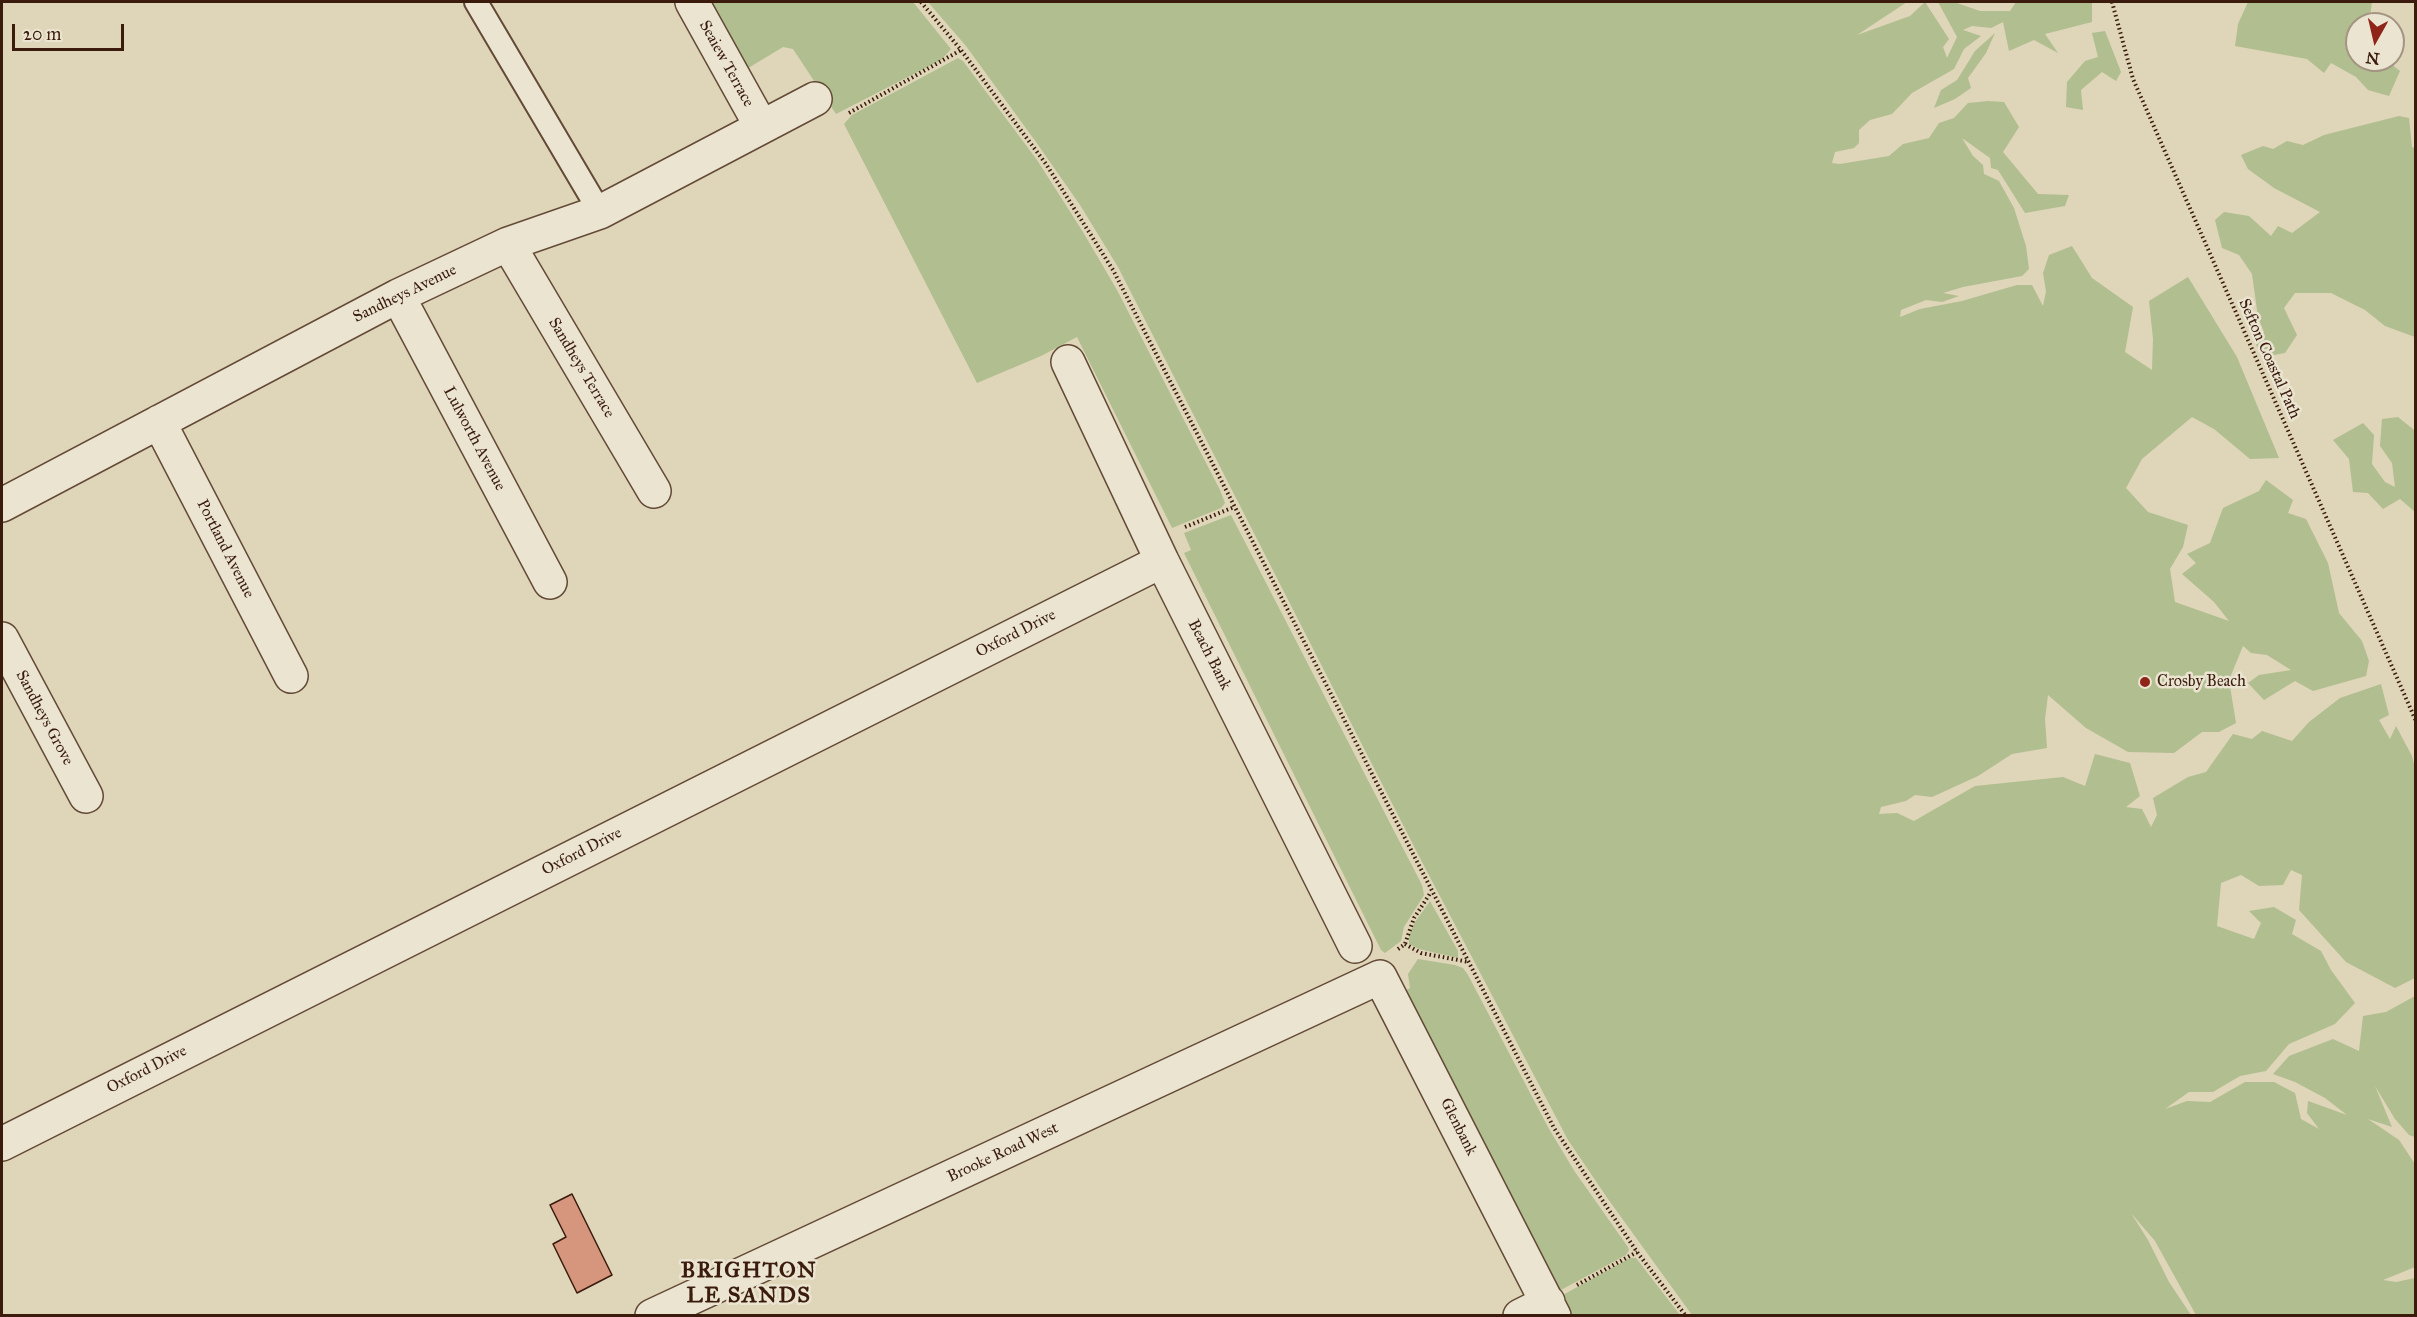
<!DOCTYPE html>
<html>
<head>
<meta charset="utf-8">
<style>
  body { margin:0 }
  #map { position:relative; width:2417px; height:1317px; overflow:hidden; background:#dfd5b8; font-family:"IM FELL Great Primer",serif }
  canvas { display:block }
  .frame { position:absolute; inset:0; border:3px solid #3a1b0c; pointer-events:none }
  .north { position:absolute; left:2345px; top:12px; width:60px; height:60px; box-sizing:border-box; background:#eae4d1; border:2px solid #a49482; border-radius:50%; rotate:188deg; font-size:16px; font-weight:700; line-height:24px; text-align:center; color:#3a1b0c }
  .north::after { content:''; display:block; margin:auto; width:21px; height:27px; background:#8f2418; clip-path:polygon(50% 0,100% 100%,50% 72%,0 100%) }
  .scale { position:absolute; left:12px; top:24px; width:112px; height:27px; box-sizing:border-box; border:3px solid #3a1b0c; border-top:0; padding-left:8px; font-size:18px; line-height:21px; white-space:nowrap; color:#3a1b0c; -webkit-text-stroke:4px #eae4d1; paint-order:stroke }
</style>
</head>
<body>
<div id="map">
<canvas width="2417" height="1317"></canvas>
<div class="frame"></div>
<div class="north">N</div>
<div class="scale">20 m</div>
</div>
<script>
const g = document.querySelector('canvas').getContext('2d');
g.lineJoin = 'round';
function paint(path, color) { g.fillStyle = color; g.fill(path, 'evenodd'); }
const poly = rows => new Path2D(rows.map(r => 'M' + r).join(''));
function trace(path, color, width, dash) { g.strokeStyle = color; g.lineWidth = width; g.lineCap = dash ? 'butt' : 'round'; g.setLineDash(dash || []); g.stroke(path); }
function drawText(font, color, halo, rows, align = 'center') {
  g.font = font + ' "IM FELL Great Primer",serif'; g.lineWidth = 5; g.setLineDash([]); g.textBaseline = 'middle'; g.strokeStyle = halo; g.fillStyle = color; for (const [text, x, y, turn = 0] of rows) {
    g.save(); g.translate(x, y); g.rotate((+turn || 0) * Math.PI / 180); g.textAlign = isNaN(turn) ? turn : align; if (halo) g.strokeText(text, 0, 0); g.fillText(text, 0, 0); g.restore();
  }
}
paint(poly([
  [707,2,913,2,951,49,941,60,836,114,793,49,783,47,745,70],
  [928,2,1907,2,1857,35,1910,16,1925,2,1949,39,1943,47,1947,58,1957,37,1938,2,1954,2,1980,11,2010,11,2016,2,2092,2,2092,22,2045,34,2058,53,2034,40,2009,51,2003,22,1991,28,1972,26,1963,30,1981,36,1964,49,1954,69,1912,93,1892,114,1870,120,1859,130,1859,143,1854,148,1835,152,1832,163,1840,164,1889,156,1903,144,1929,138,1939,123,1954,118,1968,103,1988,101,2004,102,2019,127,2003,152,2038,194,2069,195,2065,206,2025,213,1998,170,1991,168,1990,158,1962,138,1973,156,1983,165,1984,174,1999,181,2014,208,2026,246,2029,269,2022,276,1963,287,1943,293,1959,296,1942,302,1926,300,1901,310,1900,317,1920,309,1962,301,2017,285,2032,285,2043,306,2046,291,2043,273,2049,255,2072,246,2092,278,2133,307,2125,352,2152,370,2153,339,2149,301,2188,277,2237,357,2279,458,2250,459,2214,429,2192,417,2142,459,2126,488,2148,512,2188,525,2183,547,2170,569,2175,602,2229,621,2214,602,2182,574,2196,563,2187,554,2210,543,2223,508,2259,491,2266,480,2293,500,2288,513,2306,519,2328,563,2339,613,2362,641,2369,661,2366,676,2313,691,2295,681,2264,700,2248,683,2259,675,2291,670,2267,655,2251,653,2243,646,2229,680,2236,723,2219,732,2202,732,2174,753,2128,752,2086,728,2048,695,2045,719,2047,748,2012,754,1978,776,1932,797,1915,795,1906,801,1881,807,1879,814,1897,813,1914,821,1975,786,2063,777,2085,786,2095,754,2130,763,2140,796,2126,807,2142,809,2151,827,2157,815,2153,798,2188,777,2206,772,2233,734,2252,739,2262,731,2292,741,2309,722,2340,698,2381,684,2389,715,2379,720,2390,739,2396,726,2412,756,2415,768,2415,978,2395,988,2346,962,2299,910,2302,875,2291,870,2283,885,2259,886,2241,875,2221,883,2217,926,2254,939,2261,923,2249,911,2274,907,2296,920,2292,934,2321,951,2331,970,2355,1003,2335,1024,2289,1044,2266,1071,2240,1076,2213,1092,2189,1092,2165,1109,2187,1101,2210,1102,2245,1082,2274,1082,2295,1093,2301,1119,2319,1129,2307,1113,2308,1101,2347,1115,2325,1098,2295,1082,2273,1074,2289,1056,2333,1039,2359,1051,2363,1016,2386,1012,2415,996,2415,1137,2409,1135,2395,1119,2375,1086,2392,1127,2368,1119,2399,1140,2415,1164,2415,1267,2383,1280,2396,1282,2415,1278,2415,1315,2196,1315,2155,1241,2131,1213,2148,1240,2169,1282,2191,1315,1692,1315,1608,1199,1568,1140,1422,862,1118,267,1080,205,1036,142,966,46],
  [2248,2,2372,2,2369,24,2357,24,2357,60,2386,60,2400,71,2389,96,2368,90,2356,77,2331,63,2324,73,2307,59,2235,46,2238,24],
  [2105,31,2121,72,2116,81,2102,72,2081,90,2083,110,2066,107,2067,82,2085,61,2098,57,2092,33],
  [1995,33,1986,53,1968,78,1971,88,1955,99,1934,108,1941,90,1957,80,1975,51],
  [958,58,963,61,1037,160,1083,232,1117,290,1220,490,1225,503,1221,508,1172,528,1077,337,1041,356,977,383,844,124,852,115],
  [2399,116,2409,118,2412,147,2415,148,2415,337,2385,326,2365,310,2331,293,2295,293,2284,308,2297,335,2285,353,2263,357,2256,345,2264,332,2258,317,2252,274,2239,255,2222,248,2215,220,2224,212,2249,216,2271,236,2278,226,2292,233,2320,212,2274,188,2248,169,2241,155,2263,146,2273,149,2287,141,2303,145,2324,135],
  [2415,409,2415,512,2400,499,2383,509,2368,493,2353,492,2349,459,2333,440,2363,423,2374,435,2372,464,2385,482,2395,487,2392,463,2380,446,2382,419,2398,417,2414,430],
  [1231,515,1422,885,1424,895,1404,927,1401,941,1385,953,1381,950,1184,553,1191,550,1184,533],
  [1430,901,1458,951,1458,958,1419,949,1409,944,1409,935,1415,922],
  [1418,959,1455,965,1463,968,1468,975,1549,1129,1575,1172,1628,1247,1629,1250,1626,1255,1559,1291,1405,991,1410,988,1408,974],
  [1630,1258,1636,1258,1680,1315,1569,1315,1561,1296]
]), '#b0be90');
const building = poly([
  [572,1194,612,1275,577,1293,553,1244,566,1237,550,1205,572,1194]
]);
paint(building, '#d6957d');
trace(building, '#3a1b0c', 1.5);
const service = poly([
  [476,2,600,212]
]);
const minor = poly([
  [692,2,761,126],
  [508,244,654,491],
  [398,296,550,582],
  [1068,362,1162,561,1355,946],
  [159,422,291,676],
  [2,505,398,296,508,244,600,212,815,99],
  [2,639,86,796],
  [2,1144,1162,561],
  [652,1316,1380,977,1554,1316],
  [1520,1316,1548,1302]
]);
trace(service, '#634a37', 26);
trace(minor, '#634a37', 36);
trace(poly([
  [921,2,961,50,1046,164,1113,270,1554,1128,1637,1252,1686,1316],
  [2112,2,2133,79,2416,721],
  [849,113,961,50],
  [1185,527,1234,507],
  [1405,944,1421,953,1469,962],
  [1398,949,1405,944,1414,918,1431,892],
  [1577,1285,1637,1252]
]), '#3a1b0c', 4, [1.5, 3]);
trace(service, '#eae4d1', 22);
trace(minor, '#eae4d1', 33);
for (const [x, y, r, color] of [
  [2145,682,6,"#8f2418"]
]) { const dot = new Path2D(); dot.arc(x, y, r, 0, 2 * Math.PI); g.fillStyle = color; g.fill(dot); trace(dot, '#eae4d1', 2); }
drawText('16px', '#3a1b0c', '#eae4d1', [
  ["Seaiew Terrace",726,64,61],
  ["Sandheys Avenue",405,294,-26],
  ["Sefton Coastal Path",2269,359,66],
  ["Sandheys Terrace",581,368,59],
  ["Lulworth Avenue",474,439,62],
  ["Portland Avenue",225,549,63],
  ["Oxford Drive",1016,634,-27],
  ["Beach Bank",1209,655,63],
  ["Sandheys Grove",44,718,62],
  ["Oxford Drive",582,852,-27],
  ["Oxford Drive",147,1070,-27],
  ["Glenbank",1458,1127,63],
  ["Brooke Road West",1003,1153,-25]
]);
drawText('16px', '#3a1b0c', '#eae4d1', [
  ["Crosby Beach",2157,682]
], 'left');
g.letterSpacing = '1.5px';
drawText('bold 22px', '#3a1b0c', '#eae4d1', [
  ["BRIGHTON",749,1272],
  ["LE SANDS",749,1297]
]);
g.letterSpacing = '0px';
</script>
</body>
</html>
